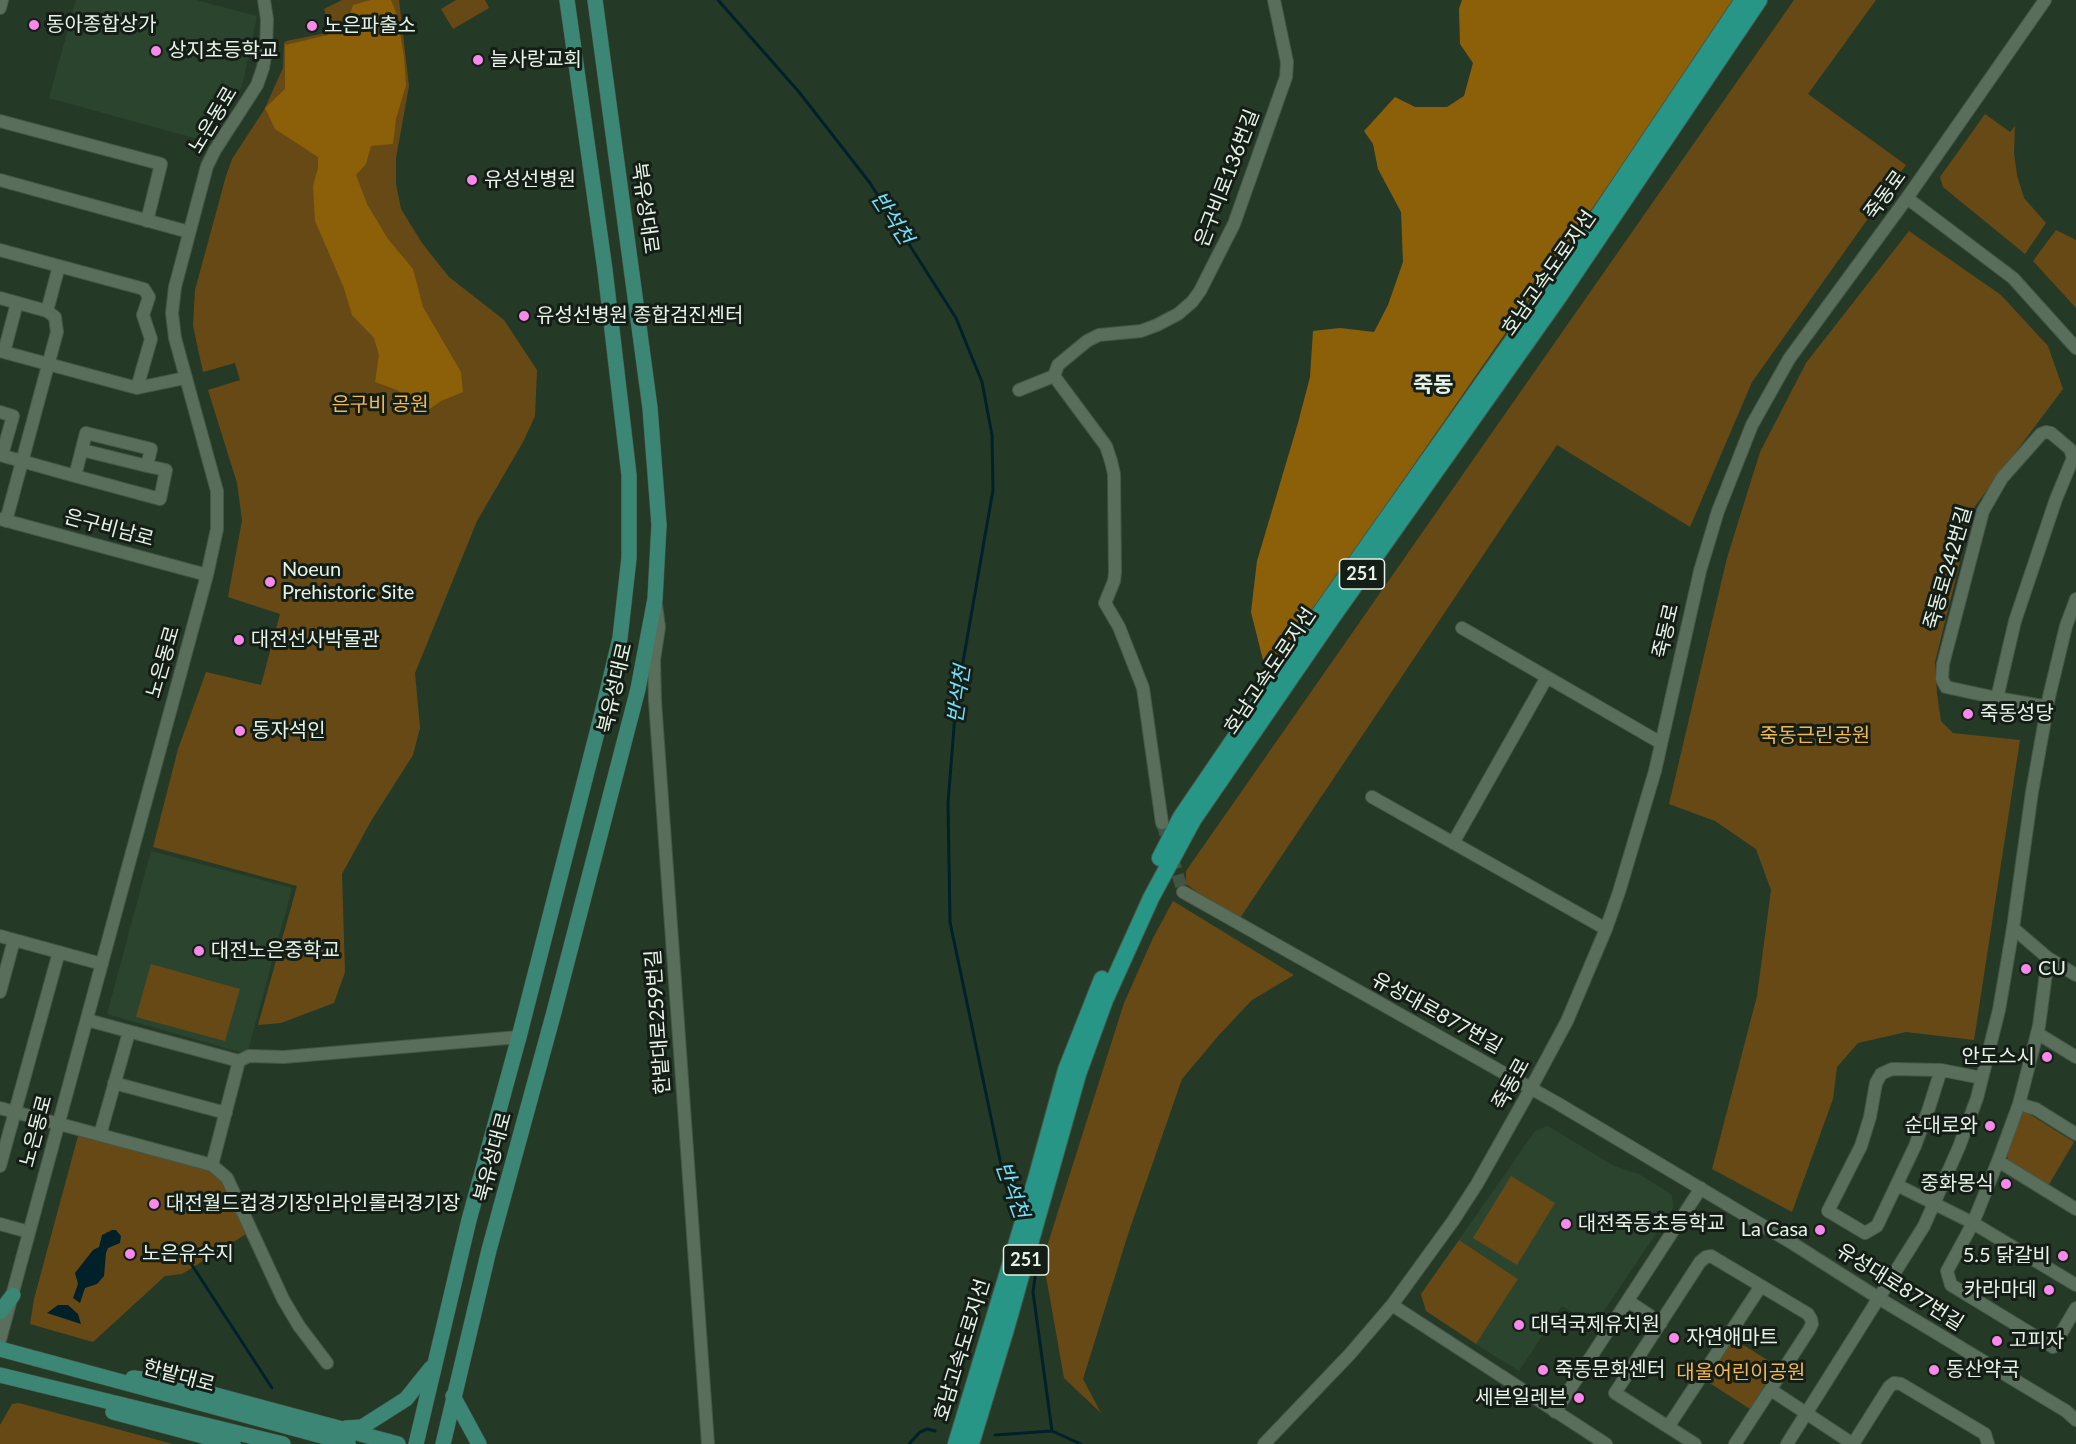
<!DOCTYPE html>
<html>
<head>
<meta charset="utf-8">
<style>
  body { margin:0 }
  canvas { display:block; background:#253927 }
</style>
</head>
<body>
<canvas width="2076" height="1444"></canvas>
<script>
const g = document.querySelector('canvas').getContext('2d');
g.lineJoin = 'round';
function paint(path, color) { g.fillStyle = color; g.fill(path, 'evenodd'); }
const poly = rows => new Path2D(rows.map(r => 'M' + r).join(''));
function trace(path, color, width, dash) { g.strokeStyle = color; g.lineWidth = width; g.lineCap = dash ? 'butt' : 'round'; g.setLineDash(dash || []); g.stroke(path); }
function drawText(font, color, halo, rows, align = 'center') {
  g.font = font + ' Lato,"Noto Sans KR",sans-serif'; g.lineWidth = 6; g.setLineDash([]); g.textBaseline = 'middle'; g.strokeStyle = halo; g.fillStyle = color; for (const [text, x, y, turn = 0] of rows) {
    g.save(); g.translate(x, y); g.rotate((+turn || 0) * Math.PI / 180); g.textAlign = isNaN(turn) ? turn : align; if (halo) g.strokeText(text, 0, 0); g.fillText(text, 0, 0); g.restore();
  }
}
paint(poly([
  [76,0,196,0,257,16,242,86,205,141,49,98],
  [151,851,292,888,247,1054,107,1014],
  [1548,1126,1614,1166,1639,1174,1672,1195,1673,1208,1594,1326,1562,1306,1519,1371,1476,1344,1518,1279,1459,1240,1535,1131]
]), '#2b442e');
paint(poly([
  [342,0,399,0,409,86,396,158,396,184,401,209,422,243,449,277,504,320,537,370,535,416,523,442,477,521,415,673,420,728,413,755,371,821,342,874,345,972,334,1003,281,1023,258,1025,297,886,153,847,178,749,206,672,261,685,280,614,228,597,242,520,237,483,208,390,240,380,235,363,203,372,193,326,195,290,226,176,232,159,264,110,283,68,284,43,286,41,331,32,324,9],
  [456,0,485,0,489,8,453,29,441,9],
  [1794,0,1876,0,1808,94,1906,165,1752,382,1690,527,1557,445,1240,918,1208,900,1186,884,1186,871],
  [1985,114,2010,132,2015,126,2014,153,2017,175,2024,198,2046,223,2025,254,1943,187,1940,177],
  [2056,230,2076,240,2076,308,2033,261],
  [1909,231,2001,295,2048,346,2063,389,1973,509,1935,662,1937,694,1941,721,1953,733,2020,740,1974,1040,1906,1032,1858,1043,1837,1067,1833,1099,1792,1212,1712,1169,1757,996,1771,890,1756,849,1715,821,1669,804,1727,558,1760,452,1806,363],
  [1173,901,1294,975,1252,1000,1219,1035,1182,1079,1129,1231,1083,1379,1101,1413,1064,1378,1043,1259,1124,1003,1153,938],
  [151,964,240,989,225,1041,136,1017],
  [2026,1112,2074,1142,2048,1186,2010,1163,2007,1156,2020,1114],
  [78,1136,205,1166,227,1184,246,1234,182,1274,165,1276,93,1342,30,1324,34,1299],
  [1511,1176,1555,1203,1517,1265,1473,1238],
  [1459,1240,1518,1279,1476,1344,1426,1311,1421,1294],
  [1732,1338,1777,1366,1750,1409,1705,1380],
  [19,1403,173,1444,0,1444,0,1425,12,1404]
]), '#674916');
paint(poly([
  [371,0,391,0,397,15,404,57,406,85,396,119,393,144,371,146,366,164,356,175,367,204,388,239,413,269,423,307,461,372,463,392,441,401,424,413,397,390,375,382,379,355,374,338,352,315,344,288,315,221,313,186,318,168,318,157,275,129,265,108,285,89,285,45,328,35,328,14,338,27,347,24,353,5],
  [1462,0,1737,0,1267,676,1251,612,1257,561,1298,423,1310,377,1313,331,1340,328,1374,332,1388,305,1403,262,1401,212,1378,169,1373,144,1364,131,1395,97,1415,107,1447,107,1464,96,1473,63,1460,44,1459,9]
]), '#8c6009');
paint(poly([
  [112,1230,116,1230,121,1236,120,1243,108,1248,106,1253,104,1276,97,1284,85,1288,80,1303,73,1298,78,1284,75,1273,93,1250,99,1247,102,1235],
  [58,1305,68,1305,78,1314,81,1324,47,1313]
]), '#002129');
trace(poly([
  [718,0,799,92,870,183,956,318,982,382,992,435,993,490,956,702,948,803,950,922,1005,1184,1017,1197,1020,1208],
  [1033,1258,1036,1270,1033,1292,1052,1431,1081,1444],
  [188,1259,272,1388],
  [995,1435,1052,1431],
  [909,1444,920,1432,927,1429,935,1431]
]), '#002129', 3);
trace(poly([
  [1162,823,1183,892]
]), '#425544', 12, [12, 6]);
const minor = poly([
  [0,8,2,0],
  [0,121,161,164,147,221],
  [0,180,189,232],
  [1907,198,2013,278,2076,348],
  [0,250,59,266],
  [0,298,47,311,51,314],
  [0,351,137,388,185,378],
  [4,352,17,303],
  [1019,390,1054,376],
  [0,412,13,416,2,455],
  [82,450,147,466],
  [0,455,75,476,160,499,166,470,147,466,151,449,86,433,75,476],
  [0,519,207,575],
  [6,521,57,332,55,317,47,311,59,266,144,289,149,297,143,315,151,339,137,388],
  [656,605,659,627,654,660,655,701,708,1444],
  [1462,628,1661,743],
  [1997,698,1946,687,1942,679,1943,664,1983,511,2002,478,2041,434,2046,432,2051,433,2070,449,2073,458,2056,499,2015,621,1997,698,2048,707],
  [1372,797,1606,929],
  [1162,823,1143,688,1119,627,1105,603,1114,581,1115,573,1114,474,1111,461,1106,446,1054,376,1058,365,1087,341,1099,335,1141,331,1157,325,1178,314,1192,302,1200,291,1234,224,1286,77,1287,62,1274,0],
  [1453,843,1547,677],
  [1183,892,1557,1103,1792,1243,1880,1299,2066,1411,2076,1420],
  [2013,928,2048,958,2076,975],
  [0,936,102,964],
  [2048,958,2039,1026,2019,1104,1998,1161,1973,1223,1947,1271,1951,1285,2053,1347,2076,1308],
  [0,992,14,940],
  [87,1020,239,1061,212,1165],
  [2037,1033,2076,1057],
  [239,1061,249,1056,284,1057,519,1037],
  [1941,1070,1928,1111,1915,1146,1877,1226,1865,1233,1828,1211,1861,1146,1870,1117,1876,1083,1881,1074,1892,1069,1941,1070,1982,1078],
  [114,1083,226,1113],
  [2019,1104,2036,1109,2076,1134],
  [0,1108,212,1165,227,1178,283,1299,299,1326,327,1363],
  [100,1135,129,1032],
  [1998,1161,2076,1209],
  [0,1166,59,952],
  [1897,1185,1973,1223,2076,1285],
  [0,1224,29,1232],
  [1628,1301,1661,1323],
  [1392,1305,1606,1444],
  [0,1340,207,575,217,529,217,491,175,338,172,313,175,287,207,166,215,150,257,85,263,68,266,50,267,19,264,0],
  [1771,1390,1853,1444,1889,1387,1894,1383,1901,1384,1985,1434,1988,1444],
  [1555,1412,1701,1188],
  [1668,1427,1761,1286],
  [1264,1444,1350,1354,1392,1305,1453,1221,1477,1184,1531,1088,1567,1021,1606,929,1619,892,1655,771,1700,571,1718,511,1752,425,1789,359,1907,198,2045,0],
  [1695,1444,1615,1393,1700,1262,1706,1257,1711,1256,1808,1314,1811,1319,1812,1324,1809,1330,1735,1444],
  [1787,1444,1924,1226,1959,1147,1977,1098,1999,1010,2013,928,2032,792,2049,697,2066,626,2076,599]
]);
const major = poly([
  [0,1312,13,1295],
  [0,1349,348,1443],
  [0,1375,283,1444],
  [133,1378,167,1382,398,1444],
  [453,1396,479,1444],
  [113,1412,233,1444],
  [346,1428,362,1427,406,1399,431,1368],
  [416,1444,469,1220,519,1037,602,713,620,638,629,558,629,475,605,270,567,0],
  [443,1444,489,1250,554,1012,638,689,655,599,659,525,650,408,595,0]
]);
const highway = poly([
  [1160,858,1181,817,1320,613,1547,292,1743,0],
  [956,1444,1036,1179,1066,1070,1102,979],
  [971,1444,1006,1329,1078,1074,1105,1000,1151,898,1193,820,1331,619,1558,298,1759,0]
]);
trace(minor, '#465748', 14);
trace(major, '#465748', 16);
trace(highway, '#465748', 18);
trace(minor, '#5a6f5b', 12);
trace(major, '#3c8675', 15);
trace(highway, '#289687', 16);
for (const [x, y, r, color] of [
  [34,25,6,"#f888ea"],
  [312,26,6,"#f888ea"],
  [156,51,6,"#f888ea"],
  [478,60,6,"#f888ea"],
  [472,180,6,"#f888ea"],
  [524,316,6,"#f888ea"],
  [270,582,6,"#f888ea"],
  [239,640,6,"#f888ea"],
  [1968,714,6,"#f888ea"],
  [240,731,6,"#f888ea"],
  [199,951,6,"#f888ea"],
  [2026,969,6,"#f888ea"],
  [2047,1057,6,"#f888ea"],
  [1990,1126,6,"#f888ea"],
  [2006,1184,6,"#f888ea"],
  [154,1204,6,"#f888ea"],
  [1566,1224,6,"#f888ea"],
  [1820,1230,6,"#f888ea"],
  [130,1254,6,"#f888ea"],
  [2063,1256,6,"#f888ea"],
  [2049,1290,6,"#f888ea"],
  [1519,1325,6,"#f888ea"],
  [1674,1338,6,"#f888ea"],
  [1997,1341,6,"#f888ea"],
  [1543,1370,6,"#f888ea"],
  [1934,1370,6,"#f888ea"],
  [1579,1398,6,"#f888ea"]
]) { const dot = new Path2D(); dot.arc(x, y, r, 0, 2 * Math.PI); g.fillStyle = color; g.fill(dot); trace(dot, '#151e16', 2); }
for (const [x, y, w] of [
  [1362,574,45],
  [1026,1260,45]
]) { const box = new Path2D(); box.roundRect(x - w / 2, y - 15, w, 30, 4.5); g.fillStyle = '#151e16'; g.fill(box); trace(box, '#e7f3e7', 1.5); }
drawText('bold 18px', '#e7f3e7', null, [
  ["251",1362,574],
  ["251",1026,1260]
]);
drawText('20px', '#e7f3e7', '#151e16', [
  ["동아종합상가",46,25],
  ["노은파출소",324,26],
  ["상지초등학교",168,51],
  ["늘사랑교회",490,60],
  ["유성선병원",484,180],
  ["유성선병원 종합검진센터",536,316],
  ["Noeun",282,570],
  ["Prehistoric Site",282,593],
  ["대전선사박물관",251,640],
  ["죽동성당",1980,714],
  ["동자석인",252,731],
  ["대전노은중학교",211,951],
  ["CU",2038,969],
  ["안도스시",2035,1057,"right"],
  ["순대로와",1978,1126,"right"],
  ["중화몽식",1994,1184,"right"],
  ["대전월드컵경기장인라인롤러경기장",166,1204],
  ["대전죽동초등학교",1578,1224],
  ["La Casa",1808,1230,"right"],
  ["노은유수지",142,1254],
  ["5.5 닭갈비",2051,1256,"right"],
  ["카라마데",2037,1290,"right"],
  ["대덕국제유치원",1531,1325],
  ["자연애마트",1686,1338],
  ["고피자",2009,1341],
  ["죽동문화센터",1555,1370],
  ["동산약국",1946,1370],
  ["세븐일레븐",1567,1398,"right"]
], 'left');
drawText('20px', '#e7f3e7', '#151e16', [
  ["노은동로",213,120,-59],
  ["은구비로136번길",1227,178,-69],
  ["죽동로",1885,195,-54],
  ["북유성대로",645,208,82],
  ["호남고속도로지선",1549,273,-55],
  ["은구비남로",109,528,15],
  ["죽동로242번길",1948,568,-74],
  ["죽동로",1666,631,-77],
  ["노은동로",163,662,-74],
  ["호남고속도로지선",1270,671,-56],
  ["북유성대로",615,688,-77],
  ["유성대로877번길",1437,1013,29],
  ["한밭대로259번길",658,1022,-94],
  ["죽동로",1511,1084,-61],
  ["노은동로",36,1131,-75],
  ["북유성대로",493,1157,-75],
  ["유성대로877번길",1900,1287,32],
  ["호남고속도로지선",962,1350,-73],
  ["한밭대로",179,1376,15]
]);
drawText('20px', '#f4b751', '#151e16', [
  ["은구비 공원",380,405],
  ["죽동근린공원",1815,736],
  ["대울어린이공원",1741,1373]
]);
drawText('italic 21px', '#72e1fe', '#151e16', [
  ["반석천",892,218,57],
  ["반석천",959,694,-82],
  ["반석천",1012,1190,70]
]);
drawText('bold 22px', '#e7f3e7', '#151e16', [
  ["죽동",1433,385]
]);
</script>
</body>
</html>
